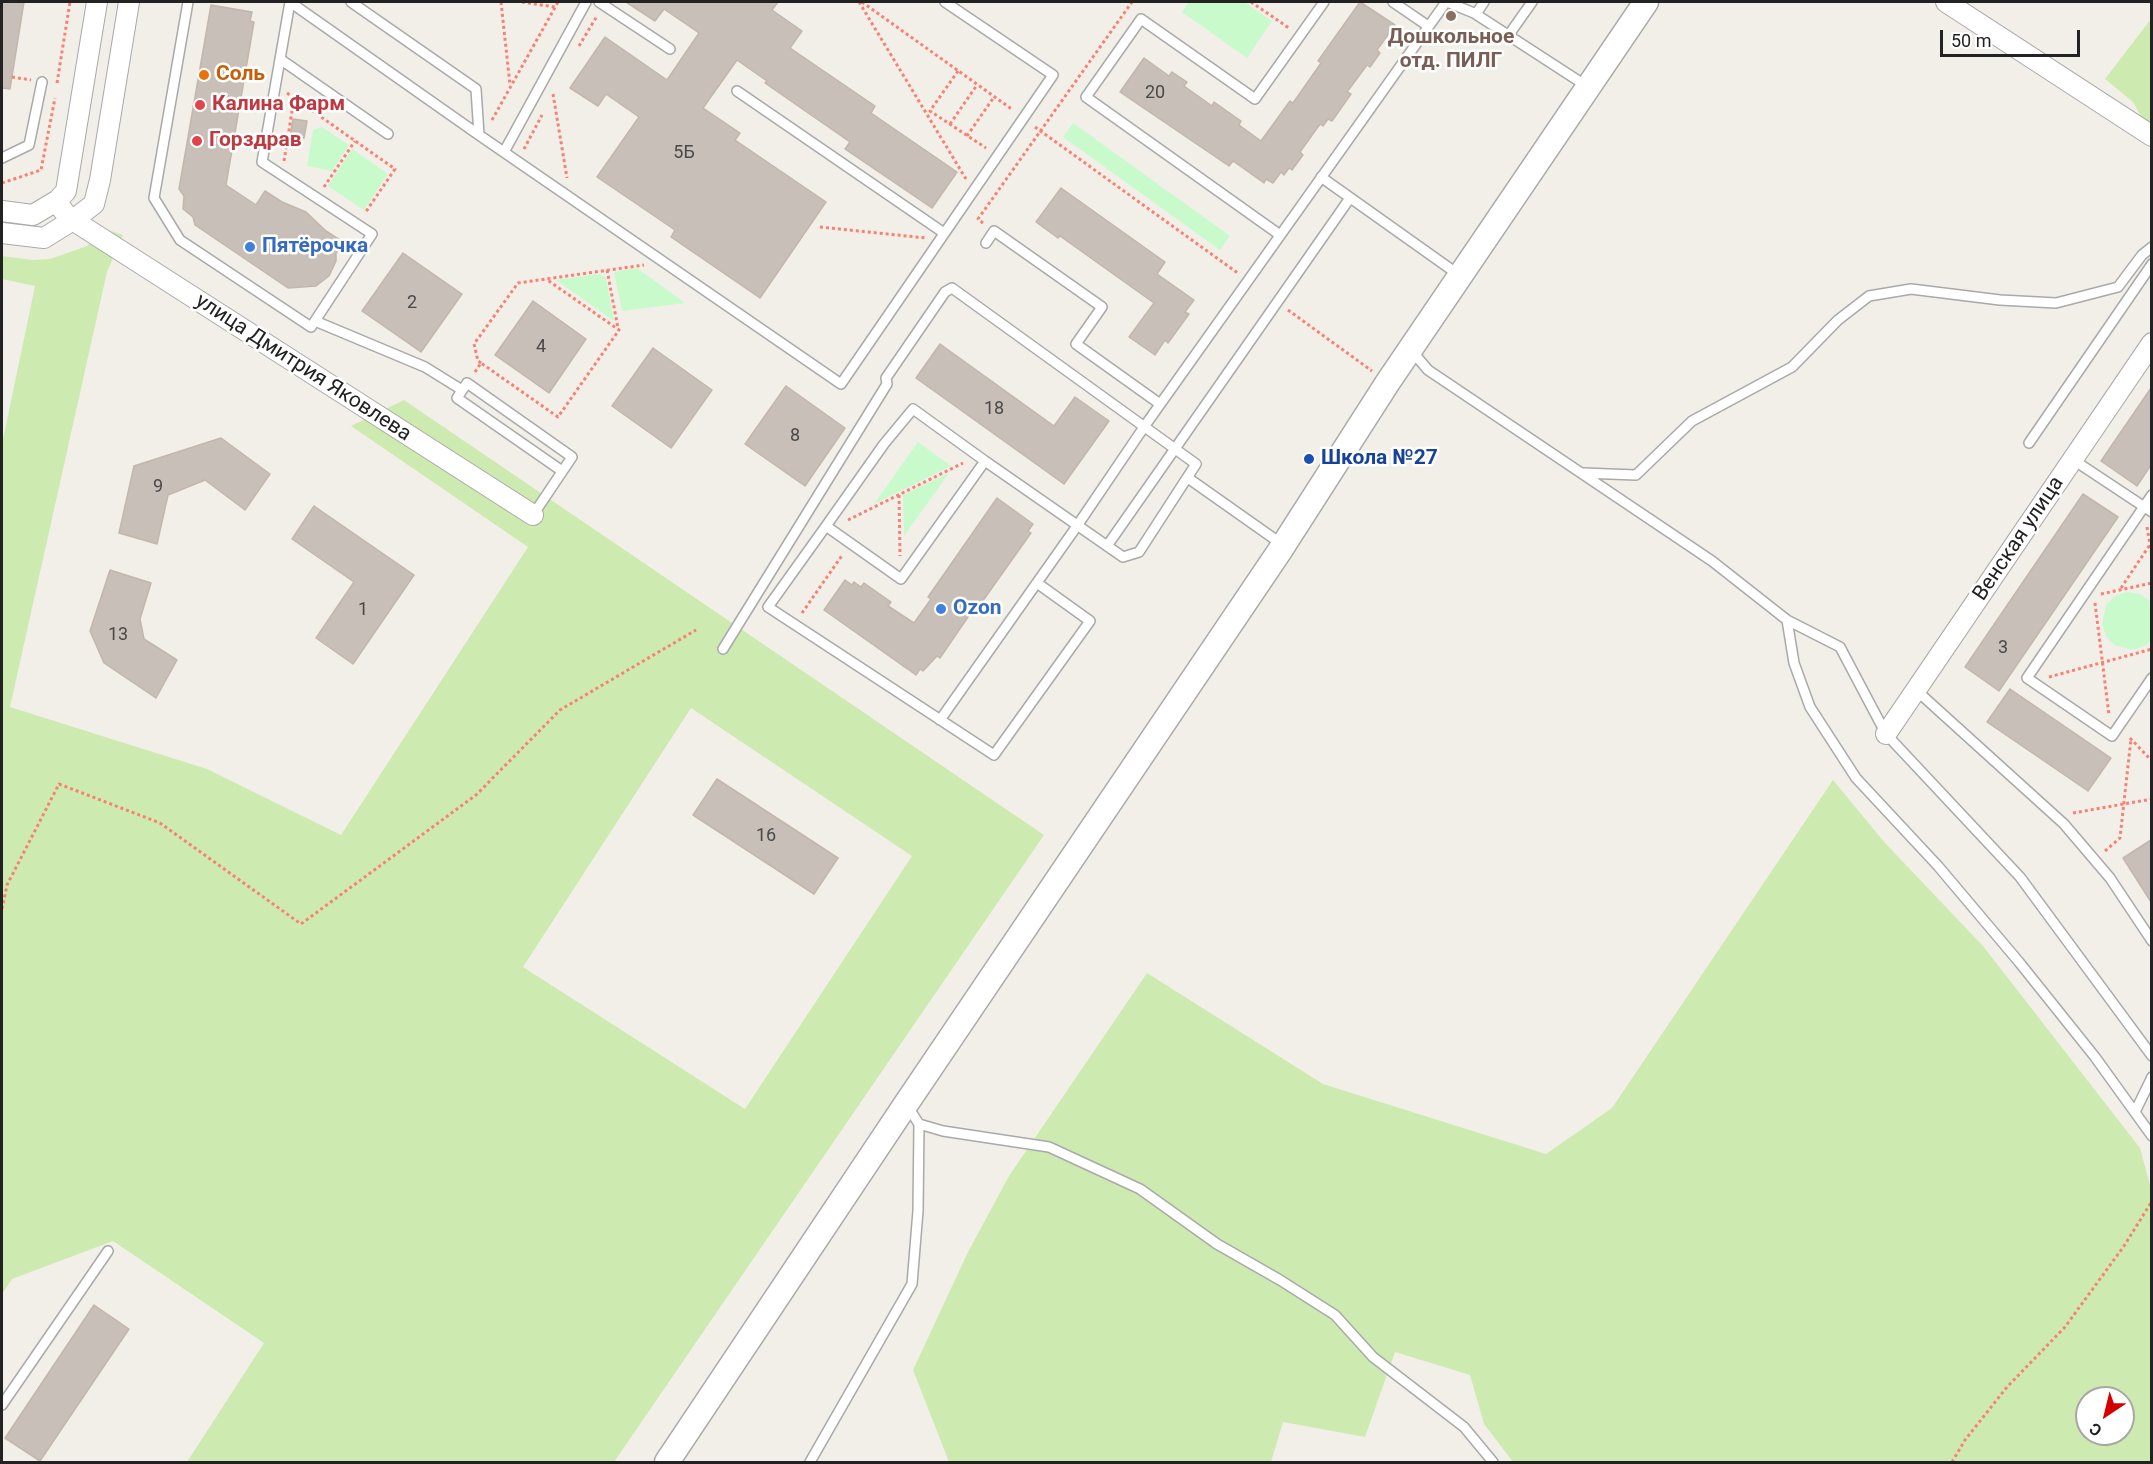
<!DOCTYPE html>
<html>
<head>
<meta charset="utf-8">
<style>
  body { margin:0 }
  #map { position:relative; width:2153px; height:1464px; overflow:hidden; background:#f2efe9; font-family:Roboto,sans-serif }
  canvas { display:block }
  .frame { position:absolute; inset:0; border:3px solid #222; pointer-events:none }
  .north { position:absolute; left:2075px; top:1386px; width:60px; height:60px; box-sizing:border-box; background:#fff; border:2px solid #a7a7a7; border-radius:50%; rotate:215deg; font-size:16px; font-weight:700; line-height:24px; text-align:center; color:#222 }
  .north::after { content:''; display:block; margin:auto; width:21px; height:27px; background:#d40000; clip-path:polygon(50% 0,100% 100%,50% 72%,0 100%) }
  .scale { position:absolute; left:1940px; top:30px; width:140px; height:27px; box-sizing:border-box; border:3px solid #222; border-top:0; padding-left:8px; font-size:18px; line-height:21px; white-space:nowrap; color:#222; -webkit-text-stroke:4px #fff; paint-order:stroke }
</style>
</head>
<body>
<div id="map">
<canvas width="2153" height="1464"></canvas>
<div class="frame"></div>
<div class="north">С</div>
<div class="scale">50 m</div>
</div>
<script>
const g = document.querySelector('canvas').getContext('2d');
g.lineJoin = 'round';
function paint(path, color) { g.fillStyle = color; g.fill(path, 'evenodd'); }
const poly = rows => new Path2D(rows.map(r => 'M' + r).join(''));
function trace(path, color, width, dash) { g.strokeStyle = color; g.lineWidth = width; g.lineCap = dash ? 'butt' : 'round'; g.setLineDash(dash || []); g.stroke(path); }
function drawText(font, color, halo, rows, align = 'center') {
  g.font = font + ' Roboto,sans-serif'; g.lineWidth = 5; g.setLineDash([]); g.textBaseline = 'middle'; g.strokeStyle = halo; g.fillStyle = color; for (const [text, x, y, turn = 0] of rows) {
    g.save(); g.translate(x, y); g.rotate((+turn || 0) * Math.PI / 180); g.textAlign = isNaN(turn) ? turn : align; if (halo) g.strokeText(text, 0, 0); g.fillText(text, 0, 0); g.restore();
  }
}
paint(poly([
  [2151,19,2151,123,2143,120,2133,102,2105,79],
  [105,229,123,235,107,272,10,707,207,769,341,835,528,547,351,426,404,400,1044,835,614,1462,187,1462,264,1343,113,1241,12,1279,2,1294,2,444,35,286,2,279,2,256,33,260,50,259,87,246],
  [691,708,912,856,745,1109,523,967],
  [1833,780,1885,843,1983,946,2140,1148,2151,1189,2151,1462,1513,1462,1484,1424,1470,1375,1395,1352,1365,1437,1283,1422,1271,1462,949,1462,913,1370,968,1252,1009,1176,1147,973,1323,1084,1546,1154,1612,1108],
  [2087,1398,2123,1398,2123,1434,2087,1434]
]), '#cdebb0');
paint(poly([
  [1189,2,1244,2,1272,21,1247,58,1182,12],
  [1073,123,1230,236,1220,250,1063,137],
  [322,127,349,145,332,171,307,166,313,130],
  [352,149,388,174,364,210,328,186],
  [637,268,685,303,622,311,614,272],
  [599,274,606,278,614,321,556,280],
  [918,442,951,466,874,504],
  [949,473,904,536,903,495],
  [2127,592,2140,594,2151,602,2151,640,2145,646,2133,650,2114,645,2106,636,2102,624,2106,605,2115,596]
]), '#c8facc');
const building = poly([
  [2,2,24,2,10,89,2,88,2,2],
  [626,2,778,2,772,10,802,31,790,48,875,106,871,113,957,172,932,208,845,149,850,142,765,83,767,81,737,60,703,108,740,133,735,140,826,202,760,298,671,237,675,230,597,177,639,117,606,94,598,106,570,88,605,37,667,80,699,33,664,9,655,21,626,2],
  [1360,2,1395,25,1377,50,1380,53,1370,67,1367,65,1347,92,1351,94,1332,121,1328,119,1323,126,1320,124,1300,152,1303,155,1292,170,1289,168,1284,175,1281,172,1273,183,1266,179,1264,183,1233,161,1229,166,1120,92,1144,58,1169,76,1172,72,1187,82,1184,86,1212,106,1214,102,1241,121,1239,125,1261,141,1290,101,1293,103,1321,63,1318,61,1360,2],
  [211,5,252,12,250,21,254,22,226,185,256,205,265,191,282,202,306,212,326,231,343,242,336,253,336,261,329,276,316,286,288,288,195,225,193,217,183,209,184,196,179,189,211,5],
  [293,119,307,121,304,138,290,136,293,119],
  [1061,188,1165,262,1157,274,1194,300,1185,312,1189,314,1168,343,1165,340,1155,355,1129,337,1154,303,1060,236,1058,238,1036,222,1061,188],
  [403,253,462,294,421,352,362,311,403,253],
  [533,301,586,339,549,393,495,355,533,301],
  [940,344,1054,426,1075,397,1109,421,1064,484,916,378,940,344],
  [653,348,712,390,671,448,612,406,653,348],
  [786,386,845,428,805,486,745,444,786,386],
  [2151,388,2151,465,2137,486,2101,461,2151,388],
  [221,438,270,474,245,510,205,480,168,495,157,544,119,533,134,466,221,438],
  [2083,494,2118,517,1999,691,1965,667,2083,494],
  [997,498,1033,524,1028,531,1031,533,972,616,970,614,940,658,937,656,923,671,920,669,916,675,824,610,845,580,852,585,854,582,861,587,864,583,891,602,888,606,914,623,931,599,928,597,997,498],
  [314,506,414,575,353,664,316,638,354,582,292,539,314,506],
  [110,570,151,583,140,619,144,639,177,660,156,698,104,663,90,631,110,570],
  [2010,689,2111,758,2088,791,1987,722,2010,689],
  [717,779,838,858,814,894,693,815,717,779],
  [2151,840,2151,902,2123,858,2151,840],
  [94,1305,129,1329,40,1461,5,1438,94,1305]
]);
paint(building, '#c7bfb8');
trace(building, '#c4b6ab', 1.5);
const service = poly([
  [188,2,154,198,180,240,311,327,372,234,262,162,290,2],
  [290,2,479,135,841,384,1053,75,945,2],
  [351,2,476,89,479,135],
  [599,2,670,49],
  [1393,2,1428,26],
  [1447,2,1474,13,1588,87],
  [1476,14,1484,2],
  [1508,36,1532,2],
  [280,59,388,134],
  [737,91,944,233],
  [504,152,586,2],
  [2,158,29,145,42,82],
  [1321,177,1459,275],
  [1280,235,1086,97,1141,19,1255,99,1324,2],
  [986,243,994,231,1102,307,1076,344,1160,404],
  [315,321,425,367,462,390],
  [1411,350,1428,370,1712,561,1787,620,1840,647,1886,734,2020,877,2152,1056],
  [2029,443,2152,264],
  [2072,459,2152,512],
  [1583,473,1636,475,1692,421,1792,367,1838,320,1869,296,1911,289,2000,300,2056,303,2118,287,2142,255,2152,247],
  [1188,478,1283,545],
  [2152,495,2027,678,2112,736,2152,678],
  [533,515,572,457,467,383,457,398,562,471],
  [826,526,884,444,913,409,985,461],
  [1107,546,1350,198],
  [1787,620,1794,663,1810,707,1856,778,1938,866,2019,962,2095,1057,2152,1136],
  [723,649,887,384,886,378,945,292,952,288,1196,464,1139,552,1123,557,985,461,901,579,826,526,768,607,994,755,1090,621,1037,583],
  [1916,690,2064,824,2110,878,2152,941],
  [940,720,1077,526,1144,427,1446,2],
  [908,1107,919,1124,943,1131,1049,1147,1140,1189,1217,1244,1280,1280,1335,1315,1373,1357,1464,1427,1493,1462],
  [2135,1112,2152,1077],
  [2,1405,108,1251],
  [810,1462,912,1284,918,1211,919,1124]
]);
const minor = poly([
  [1946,2,2152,136],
  [58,200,59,205,68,217,533,515],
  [2,211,33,215,58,200,66,191,97,2],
  [2,233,44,238,73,220,94,204,100,180,129,2],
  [1886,734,2152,343]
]);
const tertiary = poly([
  [667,1462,906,1104,1279,552,1388,382,1646,2]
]);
trace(service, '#a9a9a9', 12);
trace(minor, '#a9a9a9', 22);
trace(tertiary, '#a9a9a9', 27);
trace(poly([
  [501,2,510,85],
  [522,2,555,7],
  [859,2,966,179],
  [862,2,1013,110],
  [1251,2,1289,28],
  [579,46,597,16],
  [958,71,930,111,986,148],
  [12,77,31,80],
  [57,83,70,2],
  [287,93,395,169,365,213],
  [553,94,567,178],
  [492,120,558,2],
  [950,124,977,85],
  [1035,127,1239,274],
  [967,136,994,97],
  [524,149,542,115],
  [284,161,294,99],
  [2,183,41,170,55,98],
  [324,187,355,141],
  [983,223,978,219,1132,2],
  [820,227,926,238],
  [607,270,618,328],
  [1288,310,1372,371],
  [481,363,478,361,474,344,518,283,644,265],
  [475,372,481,363,558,417,619,330,546,279],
  [899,495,900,556],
  [848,520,963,463],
  [2147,527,2152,556],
  [2121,588,2149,546],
  [2101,594,2152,583],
  [2095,603,2109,715],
  [802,613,843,554],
  [2049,677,2152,649],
  [2130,738,2152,761],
  [2073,813,2152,799],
  [2105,851,2120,838,2131,739],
  [2,909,7,885,59,784,160,823,301,924,476,795,560,710,696,630],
  [1952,1462,1965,1440,2007,1387,2065,1327,2124,1246,2152,1201]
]), '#fa8072', 3, [3, 3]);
trace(service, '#fff', 9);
trace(minor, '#fff', 20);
trace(tertiary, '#fff', 24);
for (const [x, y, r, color] of [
  [1451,16,6,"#8d6e63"],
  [204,75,6,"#e8710a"],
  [200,105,6,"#e0444e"],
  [197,141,6,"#e0444e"],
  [250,247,6,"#3f7fe0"],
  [1309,459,6,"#1a4fb4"],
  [941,609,6,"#3f7fe0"]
]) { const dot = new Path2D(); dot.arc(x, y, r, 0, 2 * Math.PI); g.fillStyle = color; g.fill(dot); trace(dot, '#fff', 2); }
drawText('18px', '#4b4948', null, [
  ["20",1155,93],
  ["5Б",684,153],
  ["2",412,303],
  ["4",541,347],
  ["18",994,409],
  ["8",795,436],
  ["9",158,487],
  ["1",363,610],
  ["13",118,635],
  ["3",2003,648],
  ["16",766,836]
]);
drawText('bold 21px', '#785e54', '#fff', [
  ["Дошкольное",1451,38],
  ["отд. ПИЛГ",1451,62]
]);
drawText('bold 21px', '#c56008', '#fff', [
  ["Соль",216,75]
], 'left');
drawText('bold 21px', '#be3a42', '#fff', [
  ["Калина Фарм",212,105],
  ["Горздрав",209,141]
], 'left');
drawText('bold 21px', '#366cbe', '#fff', [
  ["Пятёрочка",262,247],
  ["Ozon",953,609]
], 'left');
drawText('21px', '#222', '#fff', [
  ["улица Дмитрия Яковлева",303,368,33],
  ["Венская улица",2019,539,-56]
]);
drawText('bold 21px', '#164399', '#fff', [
  ["Школа №27",1321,459]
], 'left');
</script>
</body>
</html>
